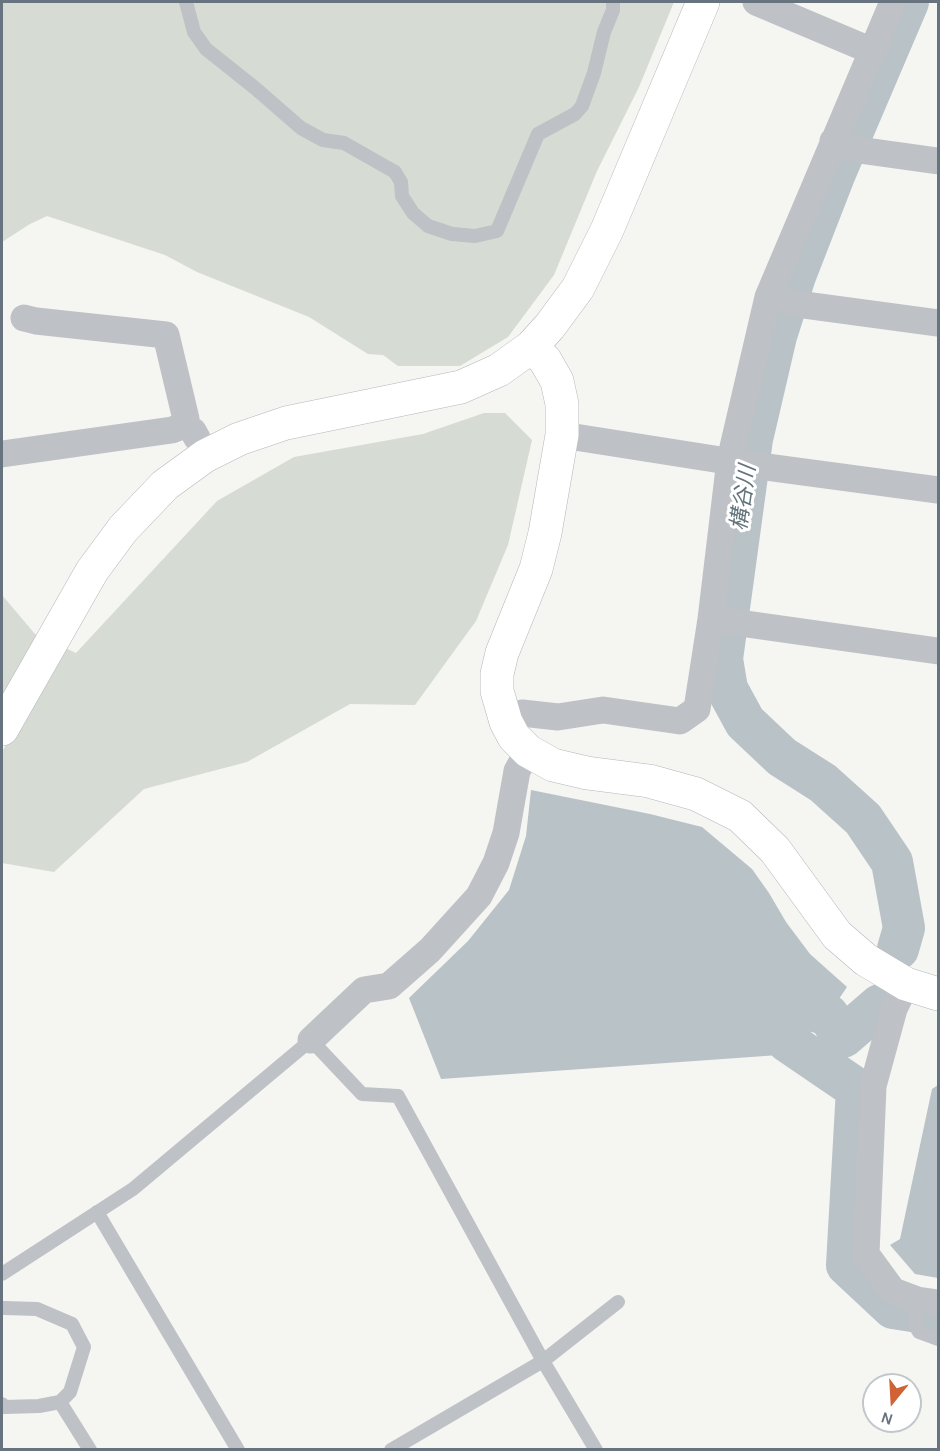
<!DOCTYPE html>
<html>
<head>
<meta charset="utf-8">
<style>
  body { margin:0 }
  #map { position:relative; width:940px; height:1451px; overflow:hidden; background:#f5f5f2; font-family:Karla,sans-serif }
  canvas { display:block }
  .frame { position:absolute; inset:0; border:3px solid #67737f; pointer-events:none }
  .north { position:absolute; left:862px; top:1373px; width:60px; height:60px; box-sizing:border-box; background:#fff; border:2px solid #c2c7cc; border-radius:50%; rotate:198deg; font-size:16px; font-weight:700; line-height:24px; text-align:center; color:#67737f }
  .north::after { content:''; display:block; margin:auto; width:21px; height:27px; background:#d06336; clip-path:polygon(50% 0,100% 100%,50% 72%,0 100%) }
</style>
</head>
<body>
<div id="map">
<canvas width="940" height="1451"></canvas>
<div class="frame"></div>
<div class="north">N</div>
</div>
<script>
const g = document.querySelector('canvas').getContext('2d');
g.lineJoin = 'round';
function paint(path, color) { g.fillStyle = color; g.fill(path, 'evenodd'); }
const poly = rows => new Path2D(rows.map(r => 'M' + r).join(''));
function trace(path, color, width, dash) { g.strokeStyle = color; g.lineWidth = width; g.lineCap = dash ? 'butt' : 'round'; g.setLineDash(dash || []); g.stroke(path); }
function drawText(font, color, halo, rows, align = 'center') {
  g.font = font + ' Karla,"Noto Sans JP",sans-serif'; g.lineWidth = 6; g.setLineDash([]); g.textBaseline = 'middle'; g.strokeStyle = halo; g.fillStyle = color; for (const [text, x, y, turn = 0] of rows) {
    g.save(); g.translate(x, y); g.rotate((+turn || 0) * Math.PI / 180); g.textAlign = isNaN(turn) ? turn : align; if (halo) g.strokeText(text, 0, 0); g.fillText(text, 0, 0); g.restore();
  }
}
paint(poly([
  [2,2,674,2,639,87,597,171,554,275,508,337,460,366,398,366,383,355,368,354,309,317,197,272,165,255,47,216,30,224,2,242],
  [484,413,505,413,532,440,508,545,476,621,415,705,350,704,247,762,144,789,54,872,2,863,2,752,7,743,2,741,2,595,35,634,76,653,217,501,294,457,423,434]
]), '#d6dbd3');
paint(poly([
  [531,790,650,814,702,827,752,869,769,893,786,922,810,954,847,987,816,1033,801,1030,779,1055,441,1079,409,998,468,941,509,890,526,836],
  [938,1085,938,1278,915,1274,890,1245,900,1239,932,1089]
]), '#b9c2c7');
trace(poly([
  [898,949,904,928,892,862,863,819,823,783,782,757,745,722,727,689,722,659,752,439,776,336,795,276,835,173,908,2],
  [828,1015,843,1037,880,1005],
  [788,1042,857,1089,847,1265,893,1308,938,1315]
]), '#b9c2c7', 42);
const secondary = poly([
  [531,347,545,360,557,381,562,404,562,435,545,533,536,569,502,653,497,674,497,691,506,722,514,737,528,751,553,765,587,773,649,781,696,794,740,816,775,850,837,935,866,960,906,984,938,994],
  [2,729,92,571,123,529,165,485,205,456,239,439,286,423,461,387,499,370,531,347,550,326,578,288,607,230,703,2]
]);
trace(secondary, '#b3b7bb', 34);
trace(poly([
  [186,2,194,32,206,49,255,88,301,128,323,140,344,143,395,172,401,182,402,196,413,213,428,226,452,234,475,236,497,231,538,134,575,114,582,106,594,73,604,32,613,10,613,2],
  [97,1212,238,1450],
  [2,1274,133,1189,311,1040,362,1094,398,1096,543,1361,596,1450],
  [917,1300,915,1325,919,1332,938,1339],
  [60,1402,90,1450],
  [2,1404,4,1407,39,1406,60,1402,70,1392,84,1347,72,1324,37,1309,4,1308],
  [391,1450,543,1361,618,1302]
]), '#bec1c5', 14);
trace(poly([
  [756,2,872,51],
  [833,141,859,150,938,161],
  [768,297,797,304,938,323],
  [24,318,36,321,166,335,186,419,185,425],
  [562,435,759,466,938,490],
  [2,454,172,430,185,425,193,431,197,438],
  [711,619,938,651],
  [506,722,522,713,558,717,603,710,680,721,697,709,711,619,730,460,768,297,893,2],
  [906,984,894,1009,873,1086,866,1254,893,1291,917,1300,938,1303],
  [311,1040,364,990,389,986,430,950,479,896,496,863,506,833,517,771,528,751]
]), '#bec1c5', 27);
trace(secondary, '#fff', 33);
drawText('italic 22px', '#63747c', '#fff', [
  ["構谷川",744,498,-82]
]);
</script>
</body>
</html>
